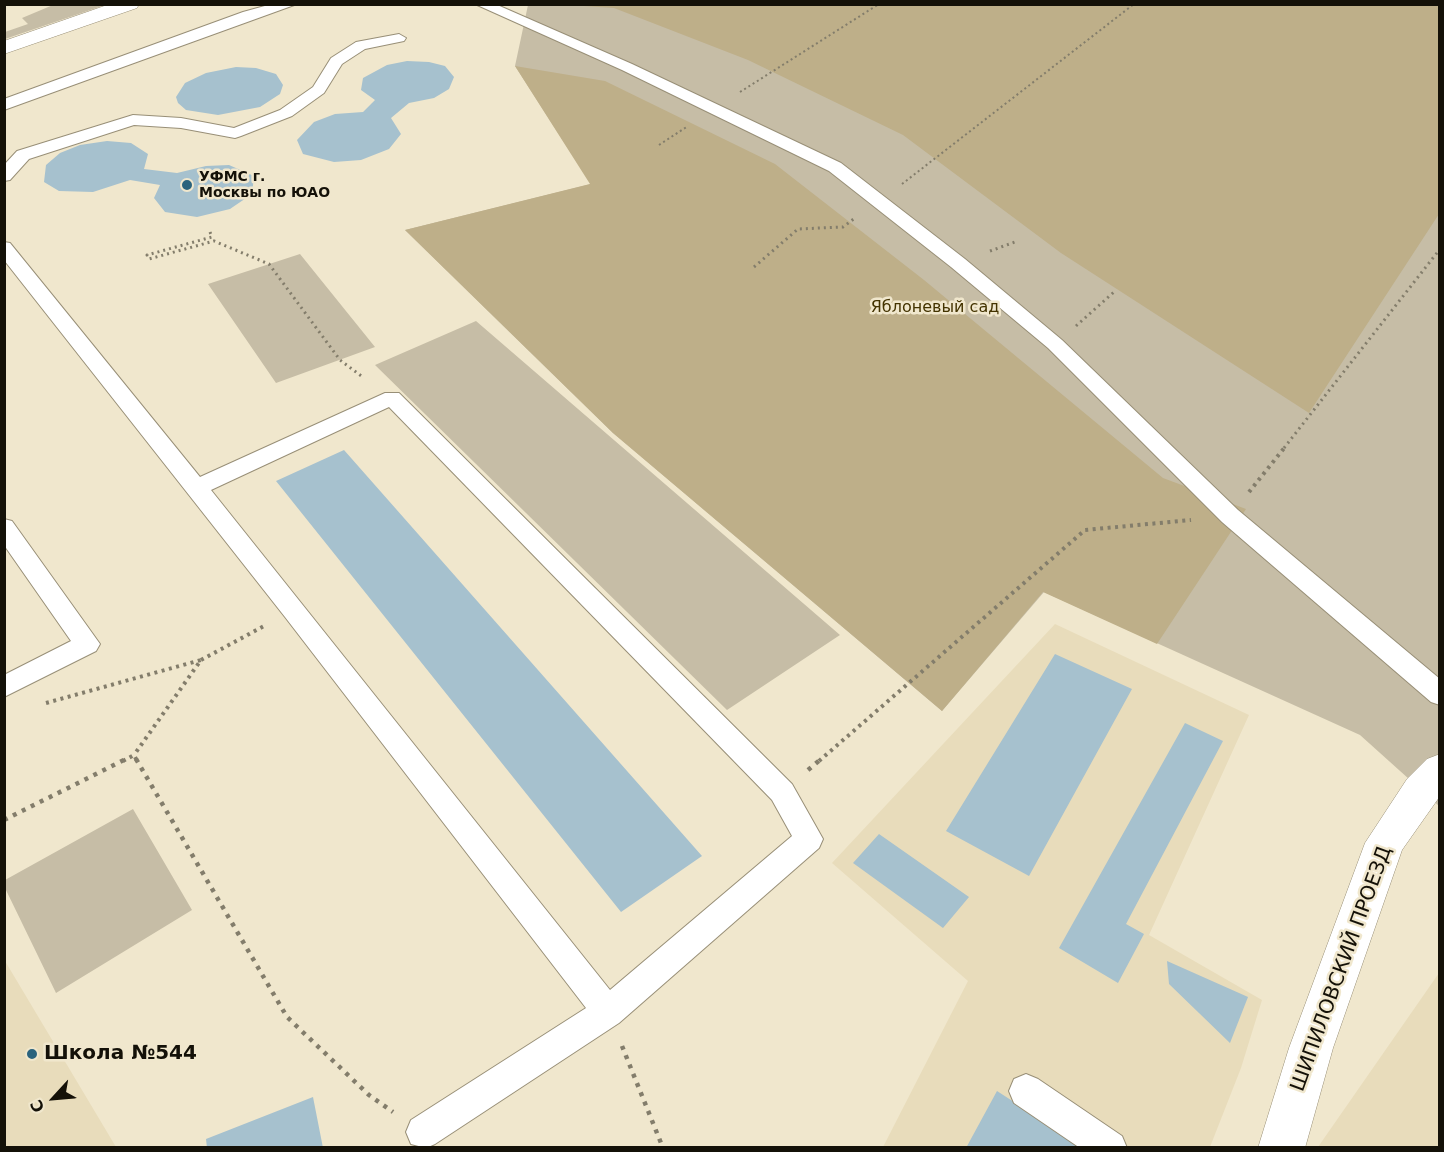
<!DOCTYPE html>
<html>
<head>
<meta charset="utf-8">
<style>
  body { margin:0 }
  #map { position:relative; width:1444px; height:1152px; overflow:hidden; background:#f0e7cd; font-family:"DejaVu Sans",sans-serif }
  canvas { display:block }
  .frame { position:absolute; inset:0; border:6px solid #141108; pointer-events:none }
  .north { position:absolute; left:24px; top:1068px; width:60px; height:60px; -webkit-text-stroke:4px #f0e7cd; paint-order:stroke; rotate:244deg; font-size:16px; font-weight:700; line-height:24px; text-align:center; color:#141108 }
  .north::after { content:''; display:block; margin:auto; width:21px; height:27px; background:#141108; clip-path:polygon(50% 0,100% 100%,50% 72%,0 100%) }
</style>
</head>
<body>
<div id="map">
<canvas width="1444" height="1152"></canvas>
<div class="frame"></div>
<div class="north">С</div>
</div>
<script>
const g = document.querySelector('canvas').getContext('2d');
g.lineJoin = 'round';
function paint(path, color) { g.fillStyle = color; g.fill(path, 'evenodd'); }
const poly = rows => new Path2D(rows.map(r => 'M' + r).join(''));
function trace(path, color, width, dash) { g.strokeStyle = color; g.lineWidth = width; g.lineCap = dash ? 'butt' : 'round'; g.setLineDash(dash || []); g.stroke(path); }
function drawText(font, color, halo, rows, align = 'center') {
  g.font = font + ' "DejaVu Sans",sans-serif'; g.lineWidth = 5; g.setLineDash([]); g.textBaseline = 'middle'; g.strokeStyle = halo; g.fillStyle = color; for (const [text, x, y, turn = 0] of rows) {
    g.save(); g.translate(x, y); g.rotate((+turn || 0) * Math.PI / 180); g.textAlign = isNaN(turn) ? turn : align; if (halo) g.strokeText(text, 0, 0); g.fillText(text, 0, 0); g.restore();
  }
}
paint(poly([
  [1055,624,1249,715,1149,935,1262,1000,1241,1068,1210,1147,883,1147,968,981,832,863],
  [4,961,5,961,116,1147,5,1147],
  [1439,973,1439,1147,1318,1147]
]), '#e8dcbb');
paint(poly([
  [53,5,105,5,5,39,5,32,28,24,22,18],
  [528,5,1439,5,1439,806,1360,735,1044,592,942,711,613,433,405,230,591,184,515,66],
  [300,254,375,347,276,383,208,284],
  [476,321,840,635,727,710,375,365],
  [133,809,192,910,56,993,5,888,5,880]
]), '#c6bda6');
paint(poly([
  [569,5,1439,5,1439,214,1309,413,1061,253,903,135,748,60,614,8],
  [515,66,605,81,775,164,924,280,1163,478,1246,509,1157,644,1043,592,942,711,613,433,405,230,590,184]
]), '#beaf89');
paint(poly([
  [407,61,429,62,445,66,454,77,449,89,434,98,409,103,391,118,401,134,389,149,361,160,334,162,303,154,297,140,314,122,335,114,363,112,375,100,361,90,363,78,387,65],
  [236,67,256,68,276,74,283,85,280,94,260,107,218,115,186,110,178,103,176,97,185,83,206,73],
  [107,141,131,143,148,154,144,169,177,173,206,166,229,165,254,176,252,194,230,209,197,217,165,212,154,198,160,185,130,180,93,192,59,191,44,182,46,165,60,153,80,145],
  [344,450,702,856,621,912,276,481],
  [1055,654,1132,689,1029,876,946,831],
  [1185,723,1223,741,1126,924,1144,934,1118,983,1059,948],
  [879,834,969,897,943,928,853,863],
  [1167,961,1248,997,1230,1043,1169,984],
  [997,1091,1085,1148,966,1148],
  [313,1097,323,1148,207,1148,206,1139]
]), '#a6c1ce');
const service = poly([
  [272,4,297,4,4,110,4,99,243,12,272,4],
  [475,4,495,4,632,64,841,163,965,259,1062,340,1238,510,1440,679,1440,705,1431,702,1222,522,1048,348,951,267,829,171,622,70,475,4],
  [399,34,406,38,404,41,365,49,342,64,324,93,292,116,241,136,235,138,181,128,134,125,29,159,10,180,4,181,4,165,17,151,133,115,181,118,234,128,280,110,313,87,331,58,356,42,399,34],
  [4,242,10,243,200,477,385,393,399,393,792,784,823,839,819,848,619,1023,435,1144,426,1148,411,1144,406,1132,411,1120,586,1008,285,617,4,260,4,242],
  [389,407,772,800,792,836,610,990,211,490,389,407],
  [4,519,12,521,100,644,96,651,4,697,4,675,71,641,4,545,4,519],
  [1026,1074,1038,1079,1122,1136,1127,1148,1080,1148,1014,1103,1009,1091,1014,1079,1026,1074]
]);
const minor = poly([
  [1440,754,1440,796,1402,850,1333,1048,1305,1148,1258,1148,1289,1048,1365,843,1407,779,1427,759,1440,754]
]);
const secondary = poly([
  [110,4,139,4,137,8,4,54,4,41,110,4]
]);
trace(service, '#988f77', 2);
trace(minor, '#988f77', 1);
trace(secondary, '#988f77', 1);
trace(poly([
  [740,92,879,4],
  [659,145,688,126],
  [902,184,1134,4]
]), '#837d6b', 2, [2, 3]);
trace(poly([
  [210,232,212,237,147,255,149,259,214,241,269,264,340,360,364,378],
  [990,251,1015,242],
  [754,267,798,229,843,227,855,218],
  [1076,326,1114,292],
  [1284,448,1440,249]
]), '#837d6b', 3, [2, 4]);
trace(poly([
  [1249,492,1285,447],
  [201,660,264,626],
  [46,703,201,660,134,755],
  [123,761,134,755,137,761],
  [819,761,1085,530,1191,520]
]), '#837d6b', 4, [3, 4.5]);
trace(poly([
  [136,759,287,1017,369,1095,393,1112],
  [808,770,821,759],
  [4,820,126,759],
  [622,1046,663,1148]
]), '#837d6b', 4.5, [4, 6]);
paint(service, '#fff');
paint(minor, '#fff');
paint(secondary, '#fff');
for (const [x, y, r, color] of [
  [187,185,6,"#2a637d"],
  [32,1054,6,"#2a637d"]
]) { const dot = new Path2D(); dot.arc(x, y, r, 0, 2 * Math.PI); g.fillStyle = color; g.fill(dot); trace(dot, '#f0e7cd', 2); }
drawText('bold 14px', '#141108', '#f0e7cd', [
  ["УФМС г.",199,177],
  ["Москвы по ЮАО",199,193]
], 'left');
drawText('16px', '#433300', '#f0e7cd', [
  ["Яблоневый сад",935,308]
]);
drawText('20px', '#141108', '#f0e7cd', [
  ["ШИПИЛОВСКИЙ ПРОЕЗД",1342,969,-70]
]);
drawText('bold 20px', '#141108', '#f0e7cd', [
  ["Школа №544",44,1054]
], 'left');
</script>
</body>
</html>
